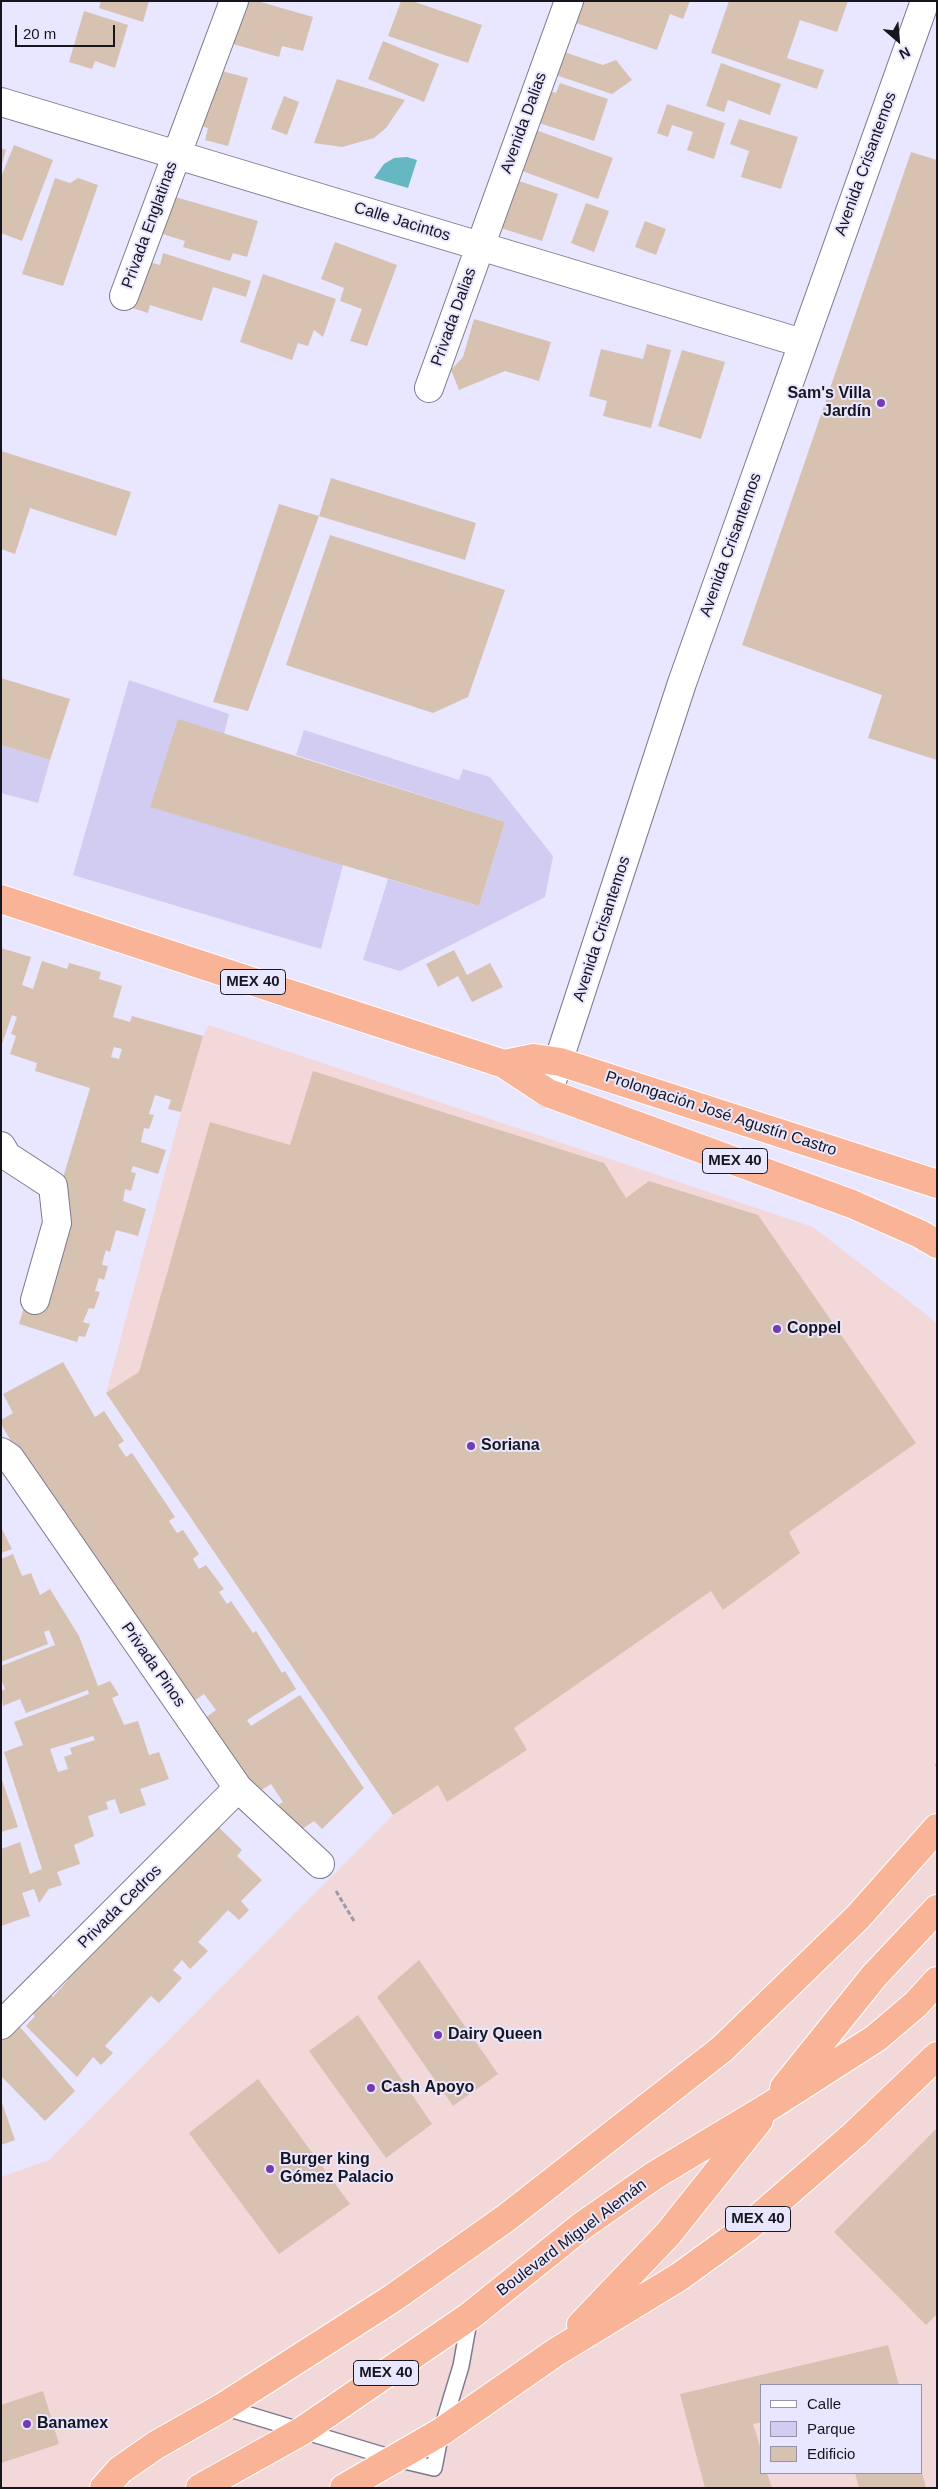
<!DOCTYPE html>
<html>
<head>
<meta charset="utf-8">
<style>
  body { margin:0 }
  #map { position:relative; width:938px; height:2489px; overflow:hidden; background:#e9e6ff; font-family:Arial,sans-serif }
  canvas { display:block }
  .frame { position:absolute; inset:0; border:2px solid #17161e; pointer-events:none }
  .legend { position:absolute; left:760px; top:2384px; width:162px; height:90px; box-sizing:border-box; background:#e9e6ff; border:1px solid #9593a5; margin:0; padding:6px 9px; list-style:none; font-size:15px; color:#17161e }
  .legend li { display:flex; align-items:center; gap:10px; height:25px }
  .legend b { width:25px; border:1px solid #9593a5 }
  .north { position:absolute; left:873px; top:15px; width:50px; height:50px; -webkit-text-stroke:4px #e9e6ff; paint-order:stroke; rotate:153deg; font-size:14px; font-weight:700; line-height:20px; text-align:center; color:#17161e }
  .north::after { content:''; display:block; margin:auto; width:18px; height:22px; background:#17161e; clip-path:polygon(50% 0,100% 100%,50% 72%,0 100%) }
  .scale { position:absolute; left:15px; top:25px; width:100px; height:22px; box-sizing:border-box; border:2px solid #17161e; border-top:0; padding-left:6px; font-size:15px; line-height:18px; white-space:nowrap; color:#17161e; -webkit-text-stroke:4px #e9e6ff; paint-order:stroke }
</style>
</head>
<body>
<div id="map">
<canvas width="938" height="2489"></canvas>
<div class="frame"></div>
<ul class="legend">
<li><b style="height:6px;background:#fff"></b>Calle</li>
<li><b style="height:14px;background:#d2ccf2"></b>Parque</li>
<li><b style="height:14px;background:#d7c2b1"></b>Edificio</li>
</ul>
<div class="north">N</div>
<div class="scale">20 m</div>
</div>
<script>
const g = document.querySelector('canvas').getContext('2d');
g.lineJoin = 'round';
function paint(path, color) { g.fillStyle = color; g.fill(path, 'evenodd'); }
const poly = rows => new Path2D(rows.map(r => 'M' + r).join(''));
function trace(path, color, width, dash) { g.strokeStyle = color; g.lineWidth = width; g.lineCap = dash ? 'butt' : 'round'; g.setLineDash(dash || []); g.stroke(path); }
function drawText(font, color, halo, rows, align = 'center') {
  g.font = font + ' Arial,sans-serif'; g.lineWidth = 4; g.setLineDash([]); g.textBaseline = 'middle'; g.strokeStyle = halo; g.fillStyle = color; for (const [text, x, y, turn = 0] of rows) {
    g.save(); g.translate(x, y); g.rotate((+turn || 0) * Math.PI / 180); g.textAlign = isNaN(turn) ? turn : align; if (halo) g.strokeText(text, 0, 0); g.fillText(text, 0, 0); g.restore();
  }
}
paint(poly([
  [209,1025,813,1227,937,1323,937,2488,1,2488,1,2177,49,2160,393,1815,106,1393,184,1101,203,1036],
  [762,2385,922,2385,922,2473,762,2473]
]), '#f3d8da');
paint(poly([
  [129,680,229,714,224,734,343,865,321,949,73,875],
  [304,730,459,780,463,769,490,777,553,856,545,897,400,971,363,960,388,879,479,906,505,822,296,755],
  [1,745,50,760,38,803,1,793]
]), '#d2ccf2');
paint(poly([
  [407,157,417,160,408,188,374,178,384,164,394,158]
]), '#65b8c2');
paint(poly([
  [101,1,149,1,143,22,99,8],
  [234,1,257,1,313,17,303,51,282,46,279,57,222,41],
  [401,1,412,1,482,25,468,63,388,36],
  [563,1,690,1,683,19,670,14,657,50,558,17],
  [729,1,848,1,837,32,800,20,787,58,824,70,817,89,711,53],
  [84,11,128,25,115,68,95,61,92,69,69,62],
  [383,41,439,64,424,102,368,79],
  [546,46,603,65,616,60,632,80,612,94,538,69],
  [721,63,781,84,770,115,728,100,724,112,706,106],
  [207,67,248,78,228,146,205,140,208,128,190,123],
  [337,79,405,100,386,128,374,138,342,147,314,143],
  [560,83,608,99,594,141,533,121,544,89,556,93],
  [284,96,299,102,287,135,271,129],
  [667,104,725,123,714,159,687,150,693,132,672,125,668,137,657,133],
  [739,119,798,137,781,189,741,177,749,151,730,144],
  [525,126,613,158,598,199,498,162],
  [14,145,53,160,22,241,1,233,1,177],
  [1,148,6,150,2,164,1,164],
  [911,152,937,160,937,760,868,738,882,695,742,645],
  [504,176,558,194,542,241,488,224],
  [55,178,70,183,78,178,98,185,63,286,22,274],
  [165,194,258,221,247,257,233,253,230,261,183,247,185,241,153,231],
  [586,203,609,211,594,252,571,243],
  [645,221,666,229,656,255,635,247],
  [335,242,397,265,367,346,350,341,362,309,340,301,344,288,321,279],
  [163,253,251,281,246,297,213,287,202,321,150,305,148,313,123,305,149,262,160,265],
  [263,274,336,299,323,337,314,330,308,346,298,343,292,360,240,342],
  [474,319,551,342,539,381,505,371,459,390,451,370,463,357],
  [647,344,671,350,651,428,603,416,607,401,589,396,601,349,643,359],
  [682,350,725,362,701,439,658,426],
  [1,451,131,492,116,536,30,508,15,554,1,549],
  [331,478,476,523,465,560,319,516],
  [279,504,319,516,248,711,213,702],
  [330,535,505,590,468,697,433,713,286,665],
  [1,678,70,699,50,760,1,745],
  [178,719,505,822,479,906,150,807],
  [1,948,31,957,22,985,33,989,42,961,67,969,69,963,101,972,99,979,122,986,113,1017,130,1022,132,1016,203,1036,181,1112,168,1109,171,1100,155,1095,149,1114,154,1115,149,1129,144,1128,141,1142,166,1150,158,1174,133,1166,131,1172,136,1173,131,1191,125,1189,123,1201,146,1209,138,1236,116,1230,110,1252,106,1250,104,1256,102,1265,108,1266,104,1280,99,1278,95,1291,100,1292,94,1309,89,1308,83,1322,90,1324,85,1337,79,1336,77,1342,19,1324,90,1088,35,1071,37,1063,10,1054,16,1036,11,1034,17,1017,12,1015,1,1047],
  [114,1047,122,1049,119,1059,111,1057],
  [454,950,467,975,490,963,503,987,472,1002,458,976,438,987,426,964],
  [313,1071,604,1163,626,1198,649,1181,758,1215,916,1443,789,1532,800,1553,723,1610,711,1591,514,1728,527,1750,447,1802,438,1785,393,1815,106,1393,139,1372,210,1122,290,1145],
  [63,1362,95,1417,104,1411,124,1441,118,1445,126,1457,132,1453,167,1505,175,1517,169,1521,177,1533,183,1530,199,1554,193,1559,199,1569,206,1565,224,1589,219,1592,227,1604,231,1601,253,1633,256,1631,282,1673,285,1671,296,1689,247,1720,251,1726,300,1695,364,1788,322,1829,314,1821,299,1831,278,1805,283,1802,271,1784,254,1795,201,1721,216,1710,204,1694,186,1707,36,1483,1,1424,1,1420,13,1413,3,1394],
  [1,1527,12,1549,1,1553],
  [13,1554,22,1576,31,1573,40,1595,50,1589,79,1636,98,1686,110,1681,119,1695,112,1698,124,1725,138,1721,149,1755,159,1752,169,1779,140,1789,146,1805,120,1814,115,1799,106,1802,108,1809,88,1816,94,1836,74,1845,80,1864,57,1872,62,1885,49,1889,39,1903,34,1889,22,1893,30,1916,1,1926,1,1849,20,1842,30,1874,42,1869,4,1752,23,1745,14,1722,89,1694,88,1690,26,1713,20,1699,3,1706,1,1691,5,1689,1,1679,1,1666,55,1645,49,1630,44,1632,48,1644,1,1662,1,1559],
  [93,1736,95,1740,70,1748,72,1754,64,1757,68,1769,58,1772,50,1749],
  [1,1777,18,1827,1,1832],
  [198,1807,242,1850,237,1856,262,1880,241,1901,249,1910,239,1920,228,1910,198,1942,208,1951,190,1969,182,1960,173,1970,182,1978,159,2003,151,1996,105,2046,113,2053,101,2065,93,2057,77,2077,26,2026,35,2016,27,2009,37,1983,53,1997,68,1980,52,1967,130,1878],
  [419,1960,498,2074,453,2106,377,1997],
  [8,2013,75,2091,45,2121,1,2076,1,2019],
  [358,2015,432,2124,386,2158,309,2051],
  [258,2079,350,2204,279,2254,189,2133],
  [1,2100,15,2140,1,2145],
  [937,2128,937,2314,926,2325,834,2232],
  [888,2345,899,2385,762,2385,762,2422,753,2424,762,2453,762,2473,767,2473,772,2488,705,2488,680,2394],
  [43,2391,59,2444,1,2463,1,2405],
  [855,2473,922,2473,926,2488,859,2488]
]), '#d7c2b1');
const lane = poly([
  [223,2407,396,2459,434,2468,441,2432,461,2366,470,2316]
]);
const street = poly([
  [1,102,802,343],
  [124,296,234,1],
  [429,388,569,1],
  [548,1093,682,683,925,1],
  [1,1146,7,1156,53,1186,57,1223,35,1300],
  [1,1452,10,1458,238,1788,320,1864],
  [1,2025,238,1788]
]);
const highway = poly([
  [1,899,504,1064,548,1093,852,1204,920,1234,937,1244],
  [504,1064,534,1058,560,1062,937,1184],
  [784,2088,874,1976,937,1909],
  [581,2325,668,2234,759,2120],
  [104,2488,120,2470,156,2445,223,2407,393,2298,506,2218,722,2049,858,1917,937,1828],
  [200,2488,302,2431,470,2316,582,2226,655,2175,770,2106,876,2038,916,2004,937,1981],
  [344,2488,441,2432,556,2352,679,2277,748,2227,855,2134,937,2056]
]);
trace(lane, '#7c798f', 18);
trace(street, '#7c798f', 30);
trace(highway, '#fff', 30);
trace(poly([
  [936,1766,937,1765],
  [336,1891,354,1921]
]), '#9b99ac', 3, [5, 2.5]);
trace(lane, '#fff', 15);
trace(street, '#fff', 28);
trace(highway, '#f9b497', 28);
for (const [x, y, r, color] of [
  [881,403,5,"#773bb1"],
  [777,1329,5,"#773bb1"],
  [471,1446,5,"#773bb1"],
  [438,2035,5,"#773bb1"],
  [371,2088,5,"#773bb1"],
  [270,2169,5,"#773bb1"],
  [27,2424,5,"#773bb1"]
]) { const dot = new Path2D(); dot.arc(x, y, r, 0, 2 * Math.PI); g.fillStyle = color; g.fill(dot); trace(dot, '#e9e6ff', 2); }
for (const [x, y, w] of [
  [253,982,65],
  [735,1161,65],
  [758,2219,65],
  [386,2373,65]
]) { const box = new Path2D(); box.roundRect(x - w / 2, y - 12.5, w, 25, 4); g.fillStyle = '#e9e6ff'; g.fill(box); trace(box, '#17161e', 1); }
drawText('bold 15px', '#17161e', null, [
  ["MEX 40",253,982],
  ["MEX 40",735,1161],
  ["MEX 40",758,2219],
  ["MEX 40",386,2373]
]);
drawText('16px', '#17161e', '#e9e6ff', [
  ["Avenida Dalias",524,123,-70],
  ["Avenida Crisantemos",866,164,-70],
  ["Calle Jacintos",402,222,17],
  ["Privada Englatinas",150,225,-70],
  ["Privada Dalias",454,317,-70],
  ["Avenida Crisantemos",731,545,-70],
  ["Avenida Crisantemos",602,929,-72],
  ["Prolongación José Agustín Castro",721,1114,18],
  ["Privada Pinos",153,1665,55],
  ["Privada Cedros",120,1907,-45],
  ["Boulevard Miguel Alemán",572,2238,-37]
]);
drawText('bold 16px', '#17161e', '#e9e6ff', [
  ["Sam's Villa",871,394,"right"],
  ["Jardín",871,412,"right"],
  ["Coppel",787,1329],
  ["Soriana",481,1446],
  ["Dairy Queen",448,2035],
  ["Cash Apoyo",381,2088],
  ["Burger king",280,2160],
  ["Gómez Palacio",280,2178],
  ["Banamex",37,2424]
], 'left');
</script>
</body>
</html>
